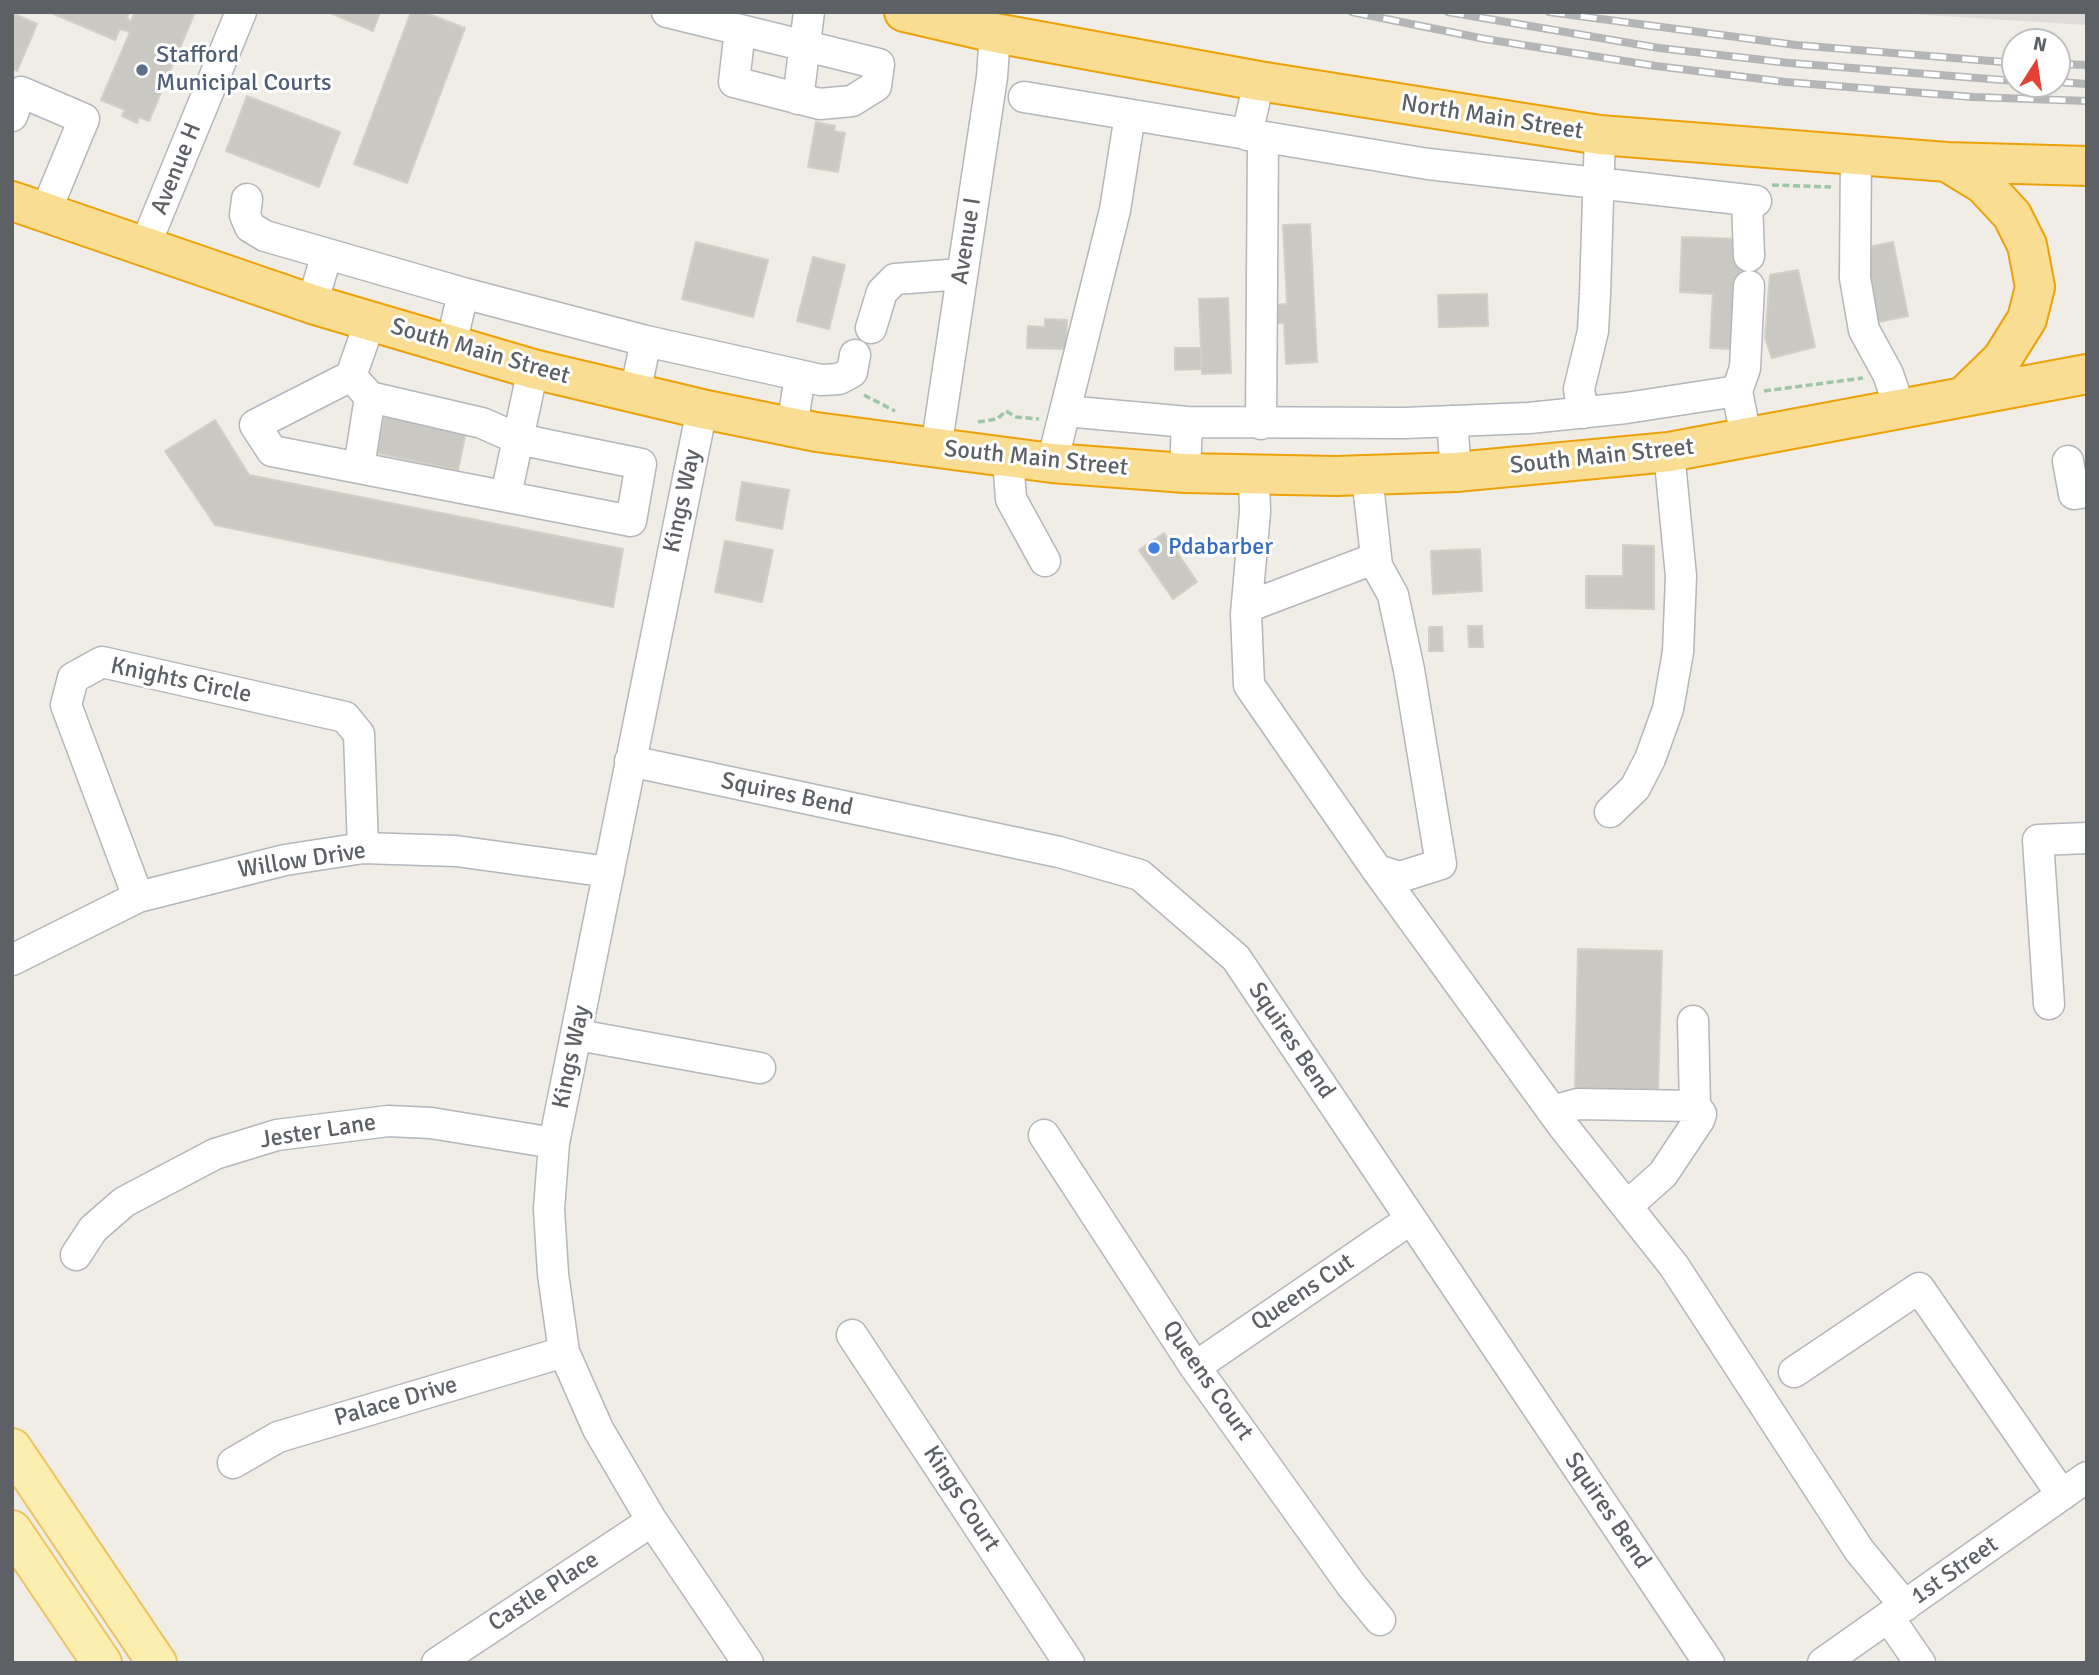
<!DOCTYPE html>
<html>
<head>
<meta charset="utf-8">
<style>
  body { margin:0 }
  #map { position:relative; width:2099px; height:1675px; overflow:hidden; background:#efede6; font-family:Signika,sans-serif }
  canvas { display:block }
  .frame { position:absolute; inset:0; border:14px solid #5d6166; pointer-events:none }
  .north { position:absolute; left:2001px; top:28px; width:70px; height:70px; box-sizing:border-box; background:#fff; border:2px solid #bec0c2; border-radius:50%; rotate:12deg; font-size:19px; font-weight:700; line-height:28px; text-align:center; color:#5d6166 }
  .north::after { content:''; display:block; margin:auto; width:24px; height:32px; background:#e44137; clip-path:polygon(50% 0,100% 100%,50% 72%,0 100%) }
</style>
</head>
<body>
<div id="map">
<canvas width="2099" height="1675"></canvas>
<div class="frame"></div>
<div class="north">N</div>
</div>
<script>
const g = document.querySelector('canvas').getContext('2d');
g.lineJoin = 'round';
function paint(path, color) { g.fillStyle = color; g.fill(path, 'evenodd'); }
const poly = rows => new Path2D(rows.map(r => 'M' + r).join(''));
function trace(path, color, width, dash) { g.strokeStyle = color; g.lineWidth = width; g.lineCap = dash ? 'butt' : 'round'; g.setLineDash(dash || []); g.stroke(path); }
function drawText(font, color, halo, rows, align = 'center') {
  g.font = font + ' Signika,sans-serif'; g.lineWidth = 6; g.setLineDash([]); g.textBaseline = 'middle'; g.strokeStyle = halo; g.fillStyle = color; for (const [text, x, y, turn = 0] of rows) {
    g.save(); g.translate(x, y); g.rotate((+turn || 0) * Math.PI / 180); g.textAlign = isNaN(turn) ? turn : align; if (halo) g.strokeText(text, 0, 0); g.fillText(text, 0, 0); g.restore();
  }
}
paint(poly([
  [1879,12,2087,12,2087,25]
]), '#dedcd8');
const building = poly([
  [49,12,129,12,127,19,131,21,135,12,195,12,149,121,139,117,137,123,122,116,125,110,101,100,130,32,120,29,115,40,49,12],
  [328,12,380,12,373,31,328,12],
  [411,12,423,12,465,28,407,183,354,164,411,12],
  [12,13,37,24,17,71,12,68,12,13],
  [247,96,340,132,319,187,226,151,247,96],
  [816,122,835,126,834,131,845,133,838,172,808,167,816,122],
  [1310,224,1317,362,1286,364,1284,323,1273,323,1272,305,1287,304,1283,225,1310,224],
  [1682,237,1741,239,1758,257,1756,287,1734,285,1731,349,1710,348,1713,294,1680,292,1682,237],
  [696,242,768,260,753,317,682,299,696,242],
  [1893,242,1908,316,1873,323,1858,249,1893,242],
  [813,257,845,265,829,329,797,321,813,257],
  [1798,270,1815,347,1772,358,1765,338,1770,275,1798,270],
  [1487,294,1488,326,1439,327,1438,295,1487,294],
  [1228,298,1231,373,1202,374,1199,299,1228,298],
  [1045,319,1067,320,1066,349,1027,348,1028,326,1045,327,1045,319],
  [1175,348,1201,348,1201,369,1175,370,1175,348],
  [385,414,466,432,458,470,377,453,385,414],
  [215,420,249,475,623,549,613,607,215,525,165,451,215,420],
  [742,482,789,490,782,529,736,520,742,482],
  [1164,533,1197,582,1173,599,1139,550,1164,533],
  [725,541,773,550,762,602,715,592,725,541],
  [1623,545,1654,546,1654,609,1586,608,1586,576,1623,576,1623,545],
  [1480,549,1482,591,1433,594,1431,551,1480,549],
  [1468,626,1482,626,1483,647,1469,647,1468,626],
  [1429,627,1442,627,1443,651,1429,651,1429,627],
  [1578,949,1662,951,1658,1093,1575,1091,1578,949]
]);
paint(building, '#cac8c3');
trace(building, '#d4cfc4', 2);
const minor = poly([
  [667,12,879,64,876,86,852,101,820,104,734,82,740,30],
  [1024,97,1428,164,1756,201],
  [798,99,809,12],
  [12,116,21,92,84,119,45,213],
  [1247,135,1259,81],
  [1856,153,1855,278,1864,330,1888,374,1900,409],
  [247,199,245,215,250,227,265,236,463,293,646,341,821,380,839,379,852,372,855,355],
  [1747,200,1749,256],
  [144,248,241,12],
  [312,304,327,254],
  [871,328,882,292,895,279,962,274],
  [451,345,463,293],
  [351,376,370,397,482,423,518,439,641,464,631,521,272,451,255,425,351,376,370,322],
  [1737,391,1745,368,1749,286],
  [635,393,646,341],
  [702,409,554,1143,549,1209,553,1274,564,1352,598,1429,652,1521,748,1663],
  [1065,411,1115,210,1130,115],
  [1583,413,1579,389,1593,331,1595,294,1600,135],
  [1452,421,1456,472],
  [1261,424,1263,138],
  [792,427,800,376],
  [936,449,992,77,995,33],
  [1008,458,1011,499,1045,561],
  [2068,461,2074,494,2087,492],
  [1052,463,1065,411,1187,422,1404,423,1529,418,1626,408,1737,391,1746,437],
  [359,467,370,397],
  [1185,473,1187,422],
  [1254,475,1255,512,1246,614,1249,685,1377,870,1400,877,1441,864,1409,670,1393,595,1377,566,1367,475],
  [506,495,533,369],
  [1247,607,1376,558],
  [630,761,1059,852,1140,875,1236,958,1709,1663],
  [1610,812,1635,788,1650,759,1668,709,1678,652,1681,576,1669,452],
  [1377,870,1563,1126,1674,1266,1859,1550,1905,1606],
  [138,897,66,705,73,678,102,662,345,717,359,734,363,848],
  [12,960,138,897,285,860,363,848,456,851,609,872],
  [2049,1004,2038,840,2087,838],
  [1693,1021,1695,1106],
  [578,1035,760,1068],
  [1552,1111,1578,1104,1695,1106,1701,1114,1699,1120,1663,1174,1627,1206],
  [1044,1135,1195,1367,1352,1586,1380,1620],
  [76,1255,93,1229,124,1202,215,1154,277,1135,388,1121,431,1123,554,1143],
  [852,1335,1069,1663],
  [1195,1367,1411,1219],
  [1794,1372,1919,1288,2062,1495],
  [233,1463,278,1437,564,1352],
  [1889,1618,1920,1663],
  [437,1663,652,1521],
  [1823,1663,2087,1477]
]);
const major = poly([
  [12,1448,157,1663],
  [12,1530,102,1663]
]);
const highway = poly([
  [904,12,995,33,1259,81,1600,135,1947,162,2087,166],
  [1947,162,1983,184,2012,215,2027,245,2035,287,2027,319,2002,359,1963,397],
  [12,201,312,304,533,369,702,409,816,432,1052,463,1185,473,1336,476,1456,472,1669,452,2087,374]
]);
trace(minor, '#b3b6ba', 33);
trace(major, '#edc361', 42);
trace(highway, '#eda108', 42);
trace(poly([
  [1772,185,1831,187],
  [1764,391,1863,378],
  [864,395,895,411],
  [978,422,997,419,1006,411,1016,417,1039,419]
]), '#9dc6a7', 3.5, [7, 3.5]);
trace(minor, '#fff', 30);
trace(major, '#fceeae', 38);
trace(highway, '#f9dd93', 38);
const rail = poly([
  [1352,12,1485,39,1656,66,1786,82,1973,97,2087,101],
  [1448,12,1659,48,1789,63,2015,81],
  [1549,12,1796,45,2015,63],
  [2057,64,2087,65],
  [2057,82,2087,84]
]);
trace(rail, '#b4b5b6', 8);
trace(rail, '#fff', 5, [16]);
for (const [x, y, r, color] of [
  [142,70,7,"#5c6f8a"],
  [1154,548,7,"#3f7fe0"]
]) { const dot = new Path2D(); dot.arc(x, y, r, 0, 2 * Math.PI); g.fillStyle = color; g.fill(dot); trace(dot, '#fff', 2.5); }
drawText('24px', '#4e5e75', '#fff', [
  ["Stafford",156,56],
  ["Municipal Courts",156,84]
], 'left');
drawText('24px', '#5d6166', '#fff', [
  ["North Main Street",1492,118,9],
  ["Avenue H",177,169,-68],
  ["Avenue I",967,241,-81],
  ["South Main Street",480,352,16],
  ["South Main Street",1602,457,-6],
  ["South Main Street",1036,459,6],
  ["Kings Way",683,501,-78],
  ["Knights Circle",181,681,12],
  ["Squires Bend",787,795,12],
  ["Willow Drive",302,861,-9],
  ["Squires Bend",1291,1041,56],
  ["Kings Way",572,1057,-78],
  ["Jester Lane",318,1132,-9],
  ["Queens Cut",1303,1293,-34],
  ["Queens Court",1207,1381,55],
  ["Palace Drive",396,1402,-16],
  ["Kings Court",961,1499,57],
  ["Squires Bend",1607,1511,56],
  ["1st Street",1955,1571,-35],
  ["Castle Place",544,1592,-33]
]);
drawText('24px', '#366cbe', '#fff', [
  ["Pdabarber",1168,548]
], 'left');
</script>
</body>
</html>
